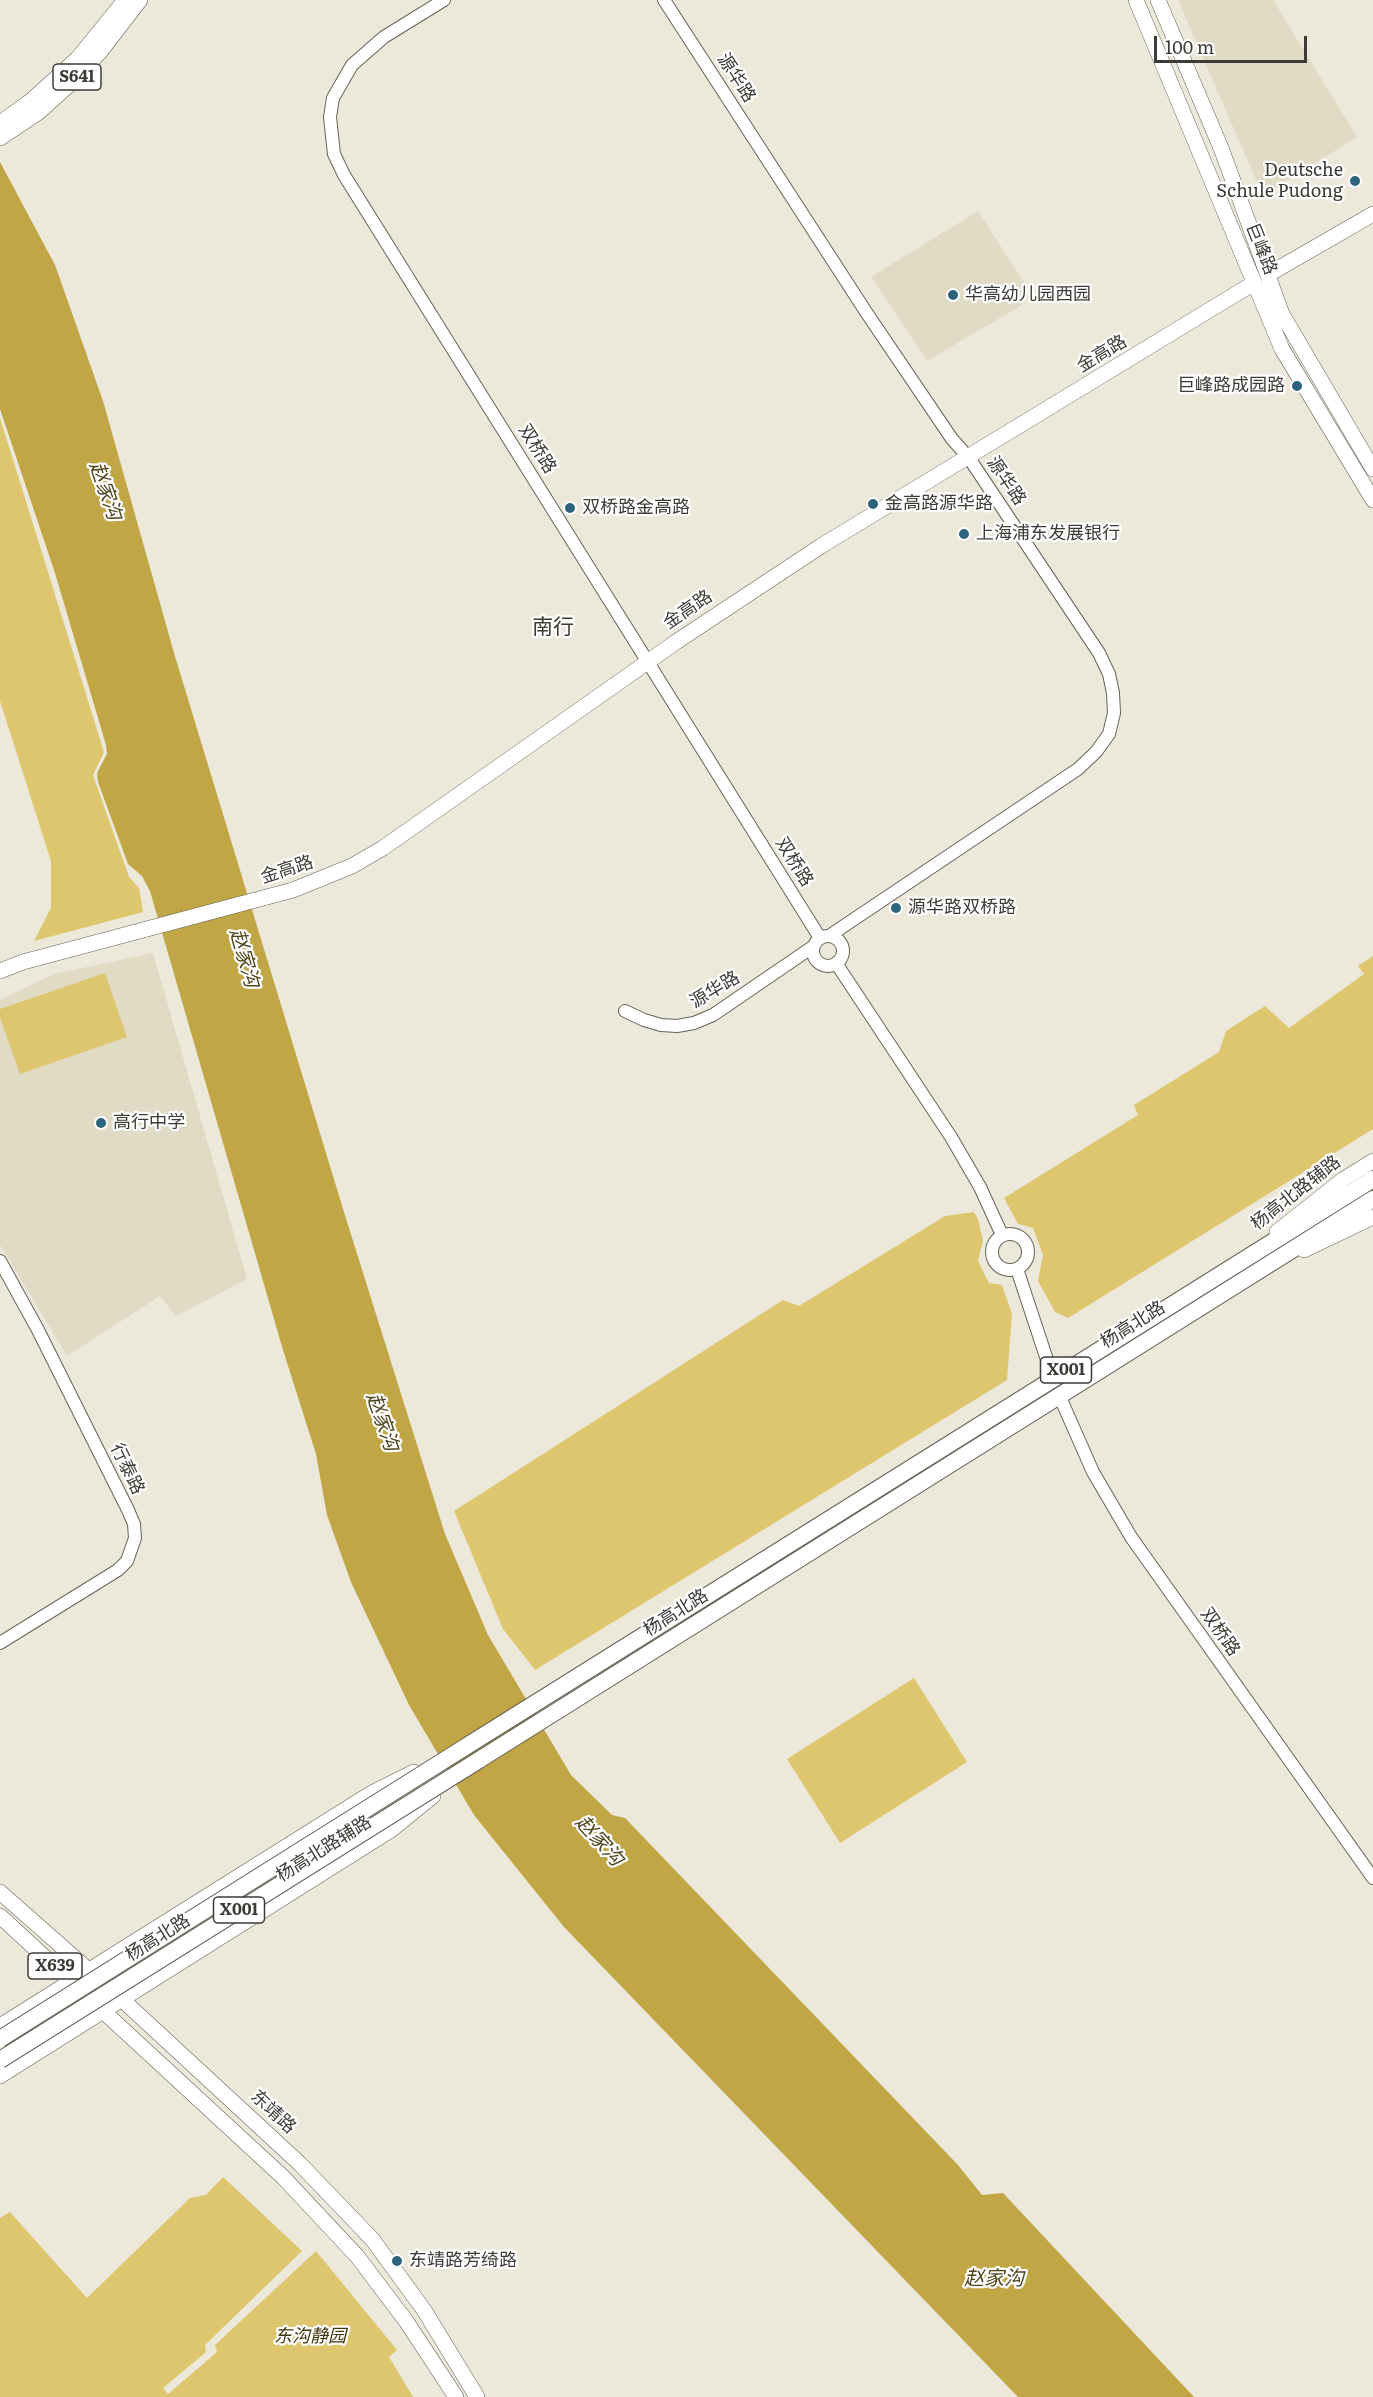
<!DOCTYPE html>
<html>
<head>
<meta charset="utf-8">
<style>
  body { margin:0 }
  #map { position:relative; width:1373px; height:2397px; overflow:hidden; background:#ece8da; font-family:Literata,serif }
  canvas { display:block }
  .scale { position:absolute; left:1154px; top:36px; width:153px; height:27px; box-sizing:border-box; border:3px solid #3d3b36; border-top:0; padding-left:8px; font-size:18px; line-height:21px; white-space:nowrap; color:#3d3b36; -webkit-text-stroke:4px #fff; paint-order:stroke }
</style>
</head>
<body>
<div id="map">
<canvas width="1373" height="2397"></canvas>
<div class="scale">100 m</div>
</div>
<script>
const g = document.querySelector('canvas').getContext('2d');
g.lineJoin = 'round';
function paint(path, color) { g.fillStyle = color; g.fill(path, 'evenodd'); }
const poly = rows => new Path2D(rows.map(r => 'M' + r).join(''));
function trace(path, color, width, dash) { g.strokeStyle = color; g.lineWidth = width; g.lineCap = dash ? 'butt' : 'round'; g.setLineDash(dash || []); g.stroke(path); }
function drawText(font, color, halo, rows, align = 'center') {
  g.font = font + ' Literata,"Noto Sans SC",serif'; g.lineWidth = 4.5; g.setLineDash([]); g.textBaseline = 'middle'; g.strokeStyle = halo; g.fillStyle = color; for (const [text, x, y, turn = 0] of rows) {
    g.save(); g.translate(x, y); g.rotate((+turn || 0) * Math.PI / 180); g.textAlign = isNaN(turn) ? turn : align; if (halo) g.strokeText(text, 0, 0); g.fillText(text, 0, 0); g.restore();
  }
}
paint(poly([
  [1178,0,1273,0,1357,137,1263,196],
  [978,211,1025,284,1022,305,927,361,871,277],
  [153,953,247,1279,176,1316,160,1296,67,1356,0,1245,0,1000,54,974]
]), '#e1dbc5');
paint(poly([
  [0,418,104,752,93,775,129,877,139,888,143,912,34,941,51,908,51,861,0,701],
  [1373,956,1373,1129,1068,1318,1055,1312,1038,1281,1043,1255,1033,1228,1018,1224,1004,1198,1138,1115,1134,1105,1219,1052,1226,1031,1265,1006,1289,1028,1364,974,1358,966],
  [105,973,127,1037,20,1074,0,1018,0,1009],
  [974,1212,978,1219,983,1241,978,1261,989,1283,1002,1285,1012,1314,1007,1380,535,1670,503,1629,454,1511,783,1300,799,1306,945,1216],
  [914,1678,967,1762,840,1843,787,1759],
  [223,2177,302,2251,205,2345,206,2352,163,2388,168,2394,217,2352,215,2345,316,2251,397,2350,389,2357,413,2397,0,2397,0,2218,10,2212,87,2298,190,2198,206,2195]
]), '#dec66e');
paint(poly([
  [0,162,55,265,103,401,174,653,343,1209,445,1534,488,1635,571,1775,612,1815,625,1818,958,2165,982,2195,1003,2193,1194,2397,1018,2397,564,1927,474,1815,409,1705,351,1582,327,1515,316,1454,283,1350,150,891,142,876,128,864,98,782,97,773,107,754,106,745,55,573,0,409]
]), '#c0a644');
const minor = poly([
  [444,0,384,37,352,65,333,98,330,117,334,154,344,175,820,938],
  [664,0,866,312,952,439,969,458,1099,653,1109,674,1113,693,1114,713,1109,734,1096,752,1078,769,829,936],
  '813 951a15 15 0 1 1 30 0a15 15 0 1 1-30 0Z',
  [836,963,951,1137,980,1187,1002,1235],
  [625,1011,644,1020,661,1025,677,1026,694,1023,713,1015,814,946],
  '992 1252a18 18 0 1 1 36 0a18 18 0 1 1-36 0Z',
  [0,1261,38,1330,128,1510,134,1524,135,1538,127,1561,118,1570,0,1643],
  [1017,1269,1053,1378],
  [1059,1395,1093,1472,1131,1537,1373,1878]
]);
const major = poly([
  [1136,0,1282,349,1373,500],
  [1158,0,1221,148,1282,314,1373,469],
  [0,123,32,100,78,58,125,0],
  [0,138,39,112,71,83,100,52,140,0],
  [1269,274,1373,214],
  [0,971,23,962,293,890,352,866,383,848,676,642,821,546,1254,283],
  [1277,1232,1344,1179,1373,1161],
  [1304,1250,1373,1217],
  [0,1892,128,2005,299,2163,372,2239,424,2310,477,2397],
  [0,1916,284,2178,357,2256,406,2321,456,2397],
  [0,2026,370,1794,414,1772],
  [0,2076,391,1830,433,1796]
]);
const highway = poly([
  [470,1744,1373,1179],
  [479,1760,1373,1199]
]);
trace(minor, '#666256', 14);
trace(major, '#666256', 16);
trace(highway, '#666256', 18);
trace(minor, '#fff', 12);
trace(major, '#fff', 15);
trace(highway, '#fff', 16);
const highwayBridge = poly([
  [0,2039,470,1744],
  [0,2060,479,1760]
]);
trace(highwayBridge, '#666256', 18, []);
trace(highwayBridge, '#fff', 16);
for (const [x, y, r, color] of [
  [1355,181,6,"#2c647e"],
  [953,295,6,"#2c647e"],
  [1297,386,6,"#2c647e"],
  [873,504,6,"#2c647e"],
  [570,508,6,"#2c647e"],
  [964,534,6,"#2c647e"],
  [896,908,6,"#2c647e"],
  [101,1123,6,"#2c647e"],
  [397,2261,6,"#2c647e"]
]) { const dot = new Path2D(); dot.arc(x, y, r, 0, 2 * Math.PI); g.fillStyle = color; g.fill(dot); trace(dot, '#fff', 2); }
for (const [x, y, w] of [
  [77,77,48],
  [1066,1370,51],
  [239,1910,51],
  [55,1966,54]
]) { const box = new Path2D(); box.roundRect(x - w / 2, y - 13, w, 26, 4.5); g.fillStyle = '#fff'; g.fill(box); trace(box, '#3d3b36', 1.5); }
drawText('bold 16px', '#3d3b36', null, [
  ["S641",77,77],
  ["X001",1066,1370],
  ["X001",239,1910],
  ["X639",55,1966]
]);
drawText('18px', '#3d3b36', '#fff', [
  ["源华路",736,78,57],
  ["巨峰路",1261,249,68],
  ["金高路",1102,354,-31],
  ["双桥路",537,449,58],
  ["源华路",1006,481,56],
  ["金高路",688,610,-34],
  ["双桥路",794,862,58],
  ["金高路",287,870,-18],
  ["源华路",715,990,-31],
  ["杨高北路辅路",1296,1193,-38],
  ["杨高北路",1133,1325,-32],
  ["行泰路",127,1469,64],
  ["杨高北路",676,1613,-32],
  ["双桥路",1220,1632,55],
  ["杨高北路辅路",324,1849,-32],
  ["杨高北路",158,1938,-32],
  ["东靖路",273,2112,43]
]);
drawText('18px', '#3d3b36', '#fff', [
  ["Deutsche",1343,171,"right"],
  ["Schule Pudong",1343,192,"right"],
  ["华高幼儿园西园",965,295],
  ["巨峰路成园路",1285,386,"right"],
  ["金高路源华路",885,504],
  ["双桥路金高路",582,508],
  ["上海浦东发展银行",976,534],
  ["源华路双桥路",908,908],
  ["高行中学",113,1123],
  ["东靖路芳绮路",409,2261]
], 'left');
drawText('italic 18px', '#41360b', '#fff', [
  ["东沟静园",310,2337]
]);
drawText('italic 20px', '#4f441c', '#fff', [
  ["赵家沟",105,491,71],
  ["赵家沟",244,958,74],
  ["赵家沟",382,1422,71],
  ["赵家沟",599,1841,48],
  ["赵家沟",994,2279]
]);
drawText('21px', '#3d3a2e', '#fff', [
  ["南行",553,628]
]);
</script>
</body>
</html>
